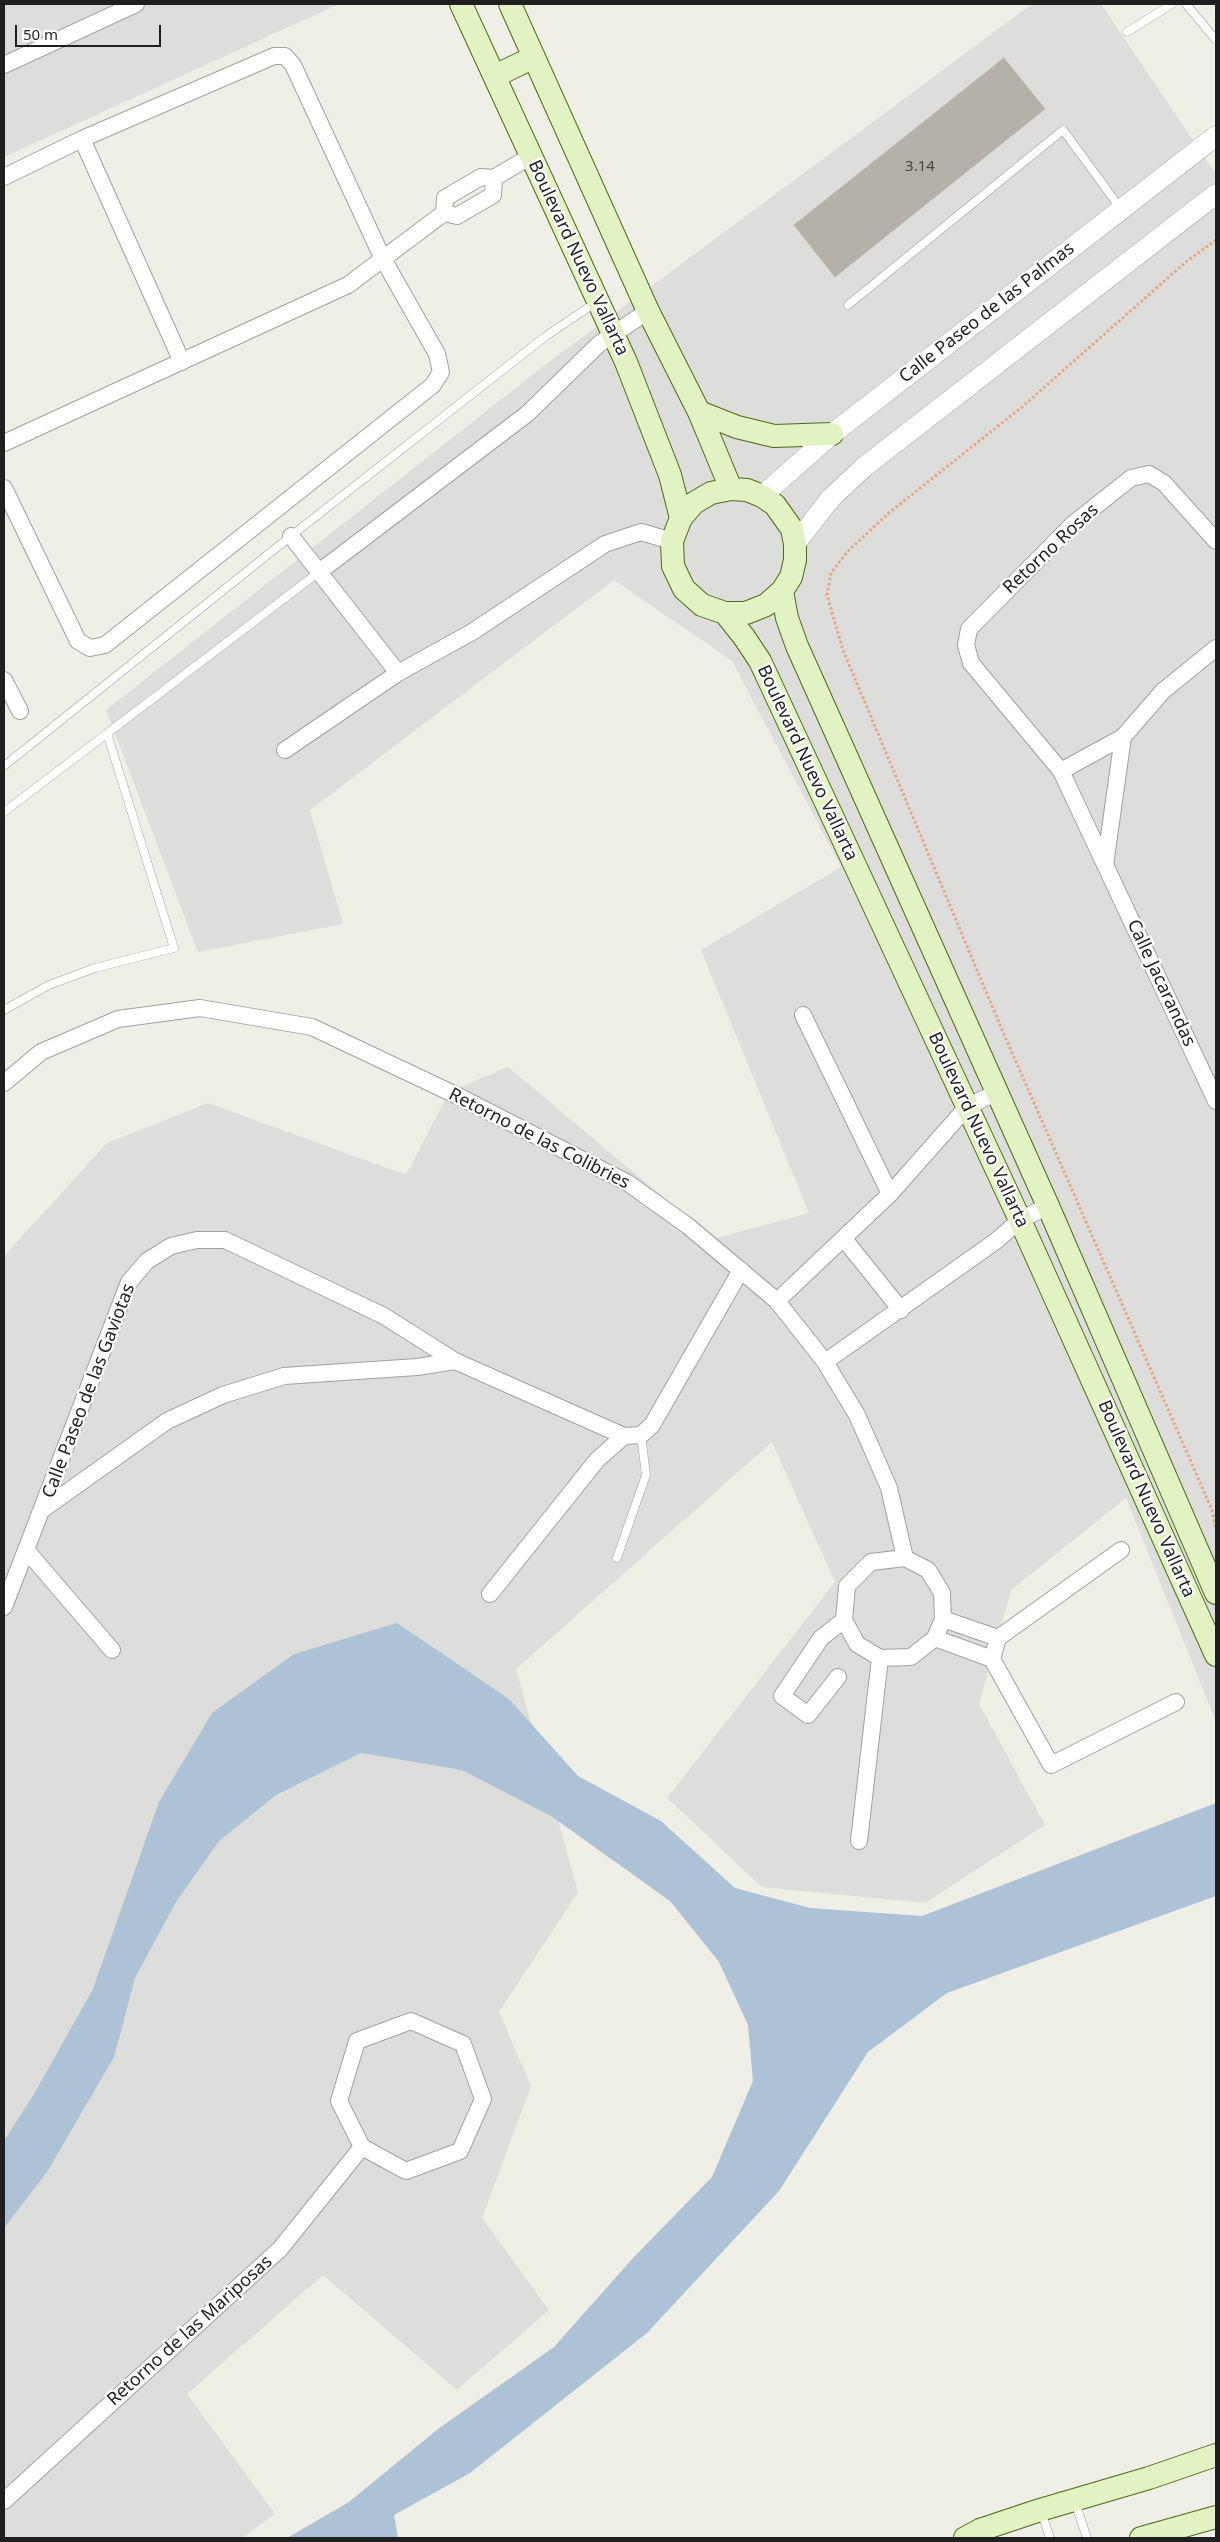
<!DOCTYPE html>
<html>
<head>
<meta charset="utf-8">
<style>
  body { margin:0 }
  #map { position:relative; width:1220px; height:2542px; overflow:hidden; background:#efeee7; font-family:"Noto Sans",sans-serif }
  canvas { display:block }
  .frame { position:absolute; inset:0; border:5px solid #1f1f1f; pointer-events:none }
  .scale { position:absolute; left:15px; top:25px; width:146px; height:22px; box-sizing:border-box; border:2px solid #1f1f1f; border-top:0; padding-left:6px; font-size:15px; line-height:18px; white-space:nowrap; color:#1f1f1f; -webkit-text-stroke:4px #fff; paint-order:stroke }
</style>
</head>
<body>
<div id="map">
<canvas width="1220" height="2542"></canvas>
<div class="frame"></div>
<div class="scale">50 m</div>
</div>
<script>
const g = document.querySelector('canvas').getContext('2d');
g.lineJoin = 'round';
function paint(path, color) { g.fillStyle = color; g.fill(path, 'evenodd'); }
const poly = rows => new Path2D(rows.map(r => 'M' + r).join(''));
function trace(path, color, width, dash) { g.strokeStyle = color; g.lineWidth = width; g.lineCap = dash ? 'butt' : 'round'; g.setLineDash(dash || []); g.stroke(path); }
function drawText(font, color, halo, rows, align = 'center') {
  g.font = font + ' "Noto Sans",sans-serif'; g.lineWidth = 4.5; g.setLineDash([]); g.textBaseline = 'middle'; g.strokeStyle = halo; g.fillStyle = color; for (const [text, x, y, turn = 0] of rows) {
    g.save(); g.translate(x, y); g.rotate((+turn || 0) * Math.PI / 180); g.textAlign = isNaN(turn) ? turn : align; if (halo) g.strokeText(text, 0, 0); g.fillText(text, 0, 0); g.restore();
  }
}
paint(poly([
  [4,4,339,4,4,157],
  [1032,4,1101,4,1216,174,1216,1722,1126,1498,1011,1590,979,1704,1045,1825,925,1903,762,1887,667,1798,835,1582,772,1442,516,1669,578,1892,499,2012,531,2086,482,2218,549,2310,457,2390,323,2275,187,2394,275,2514,242,2538,4,2538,4,1256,107,1143,208,1103,406,1175,450,1091,508,1067,713,1239,809,1213,701,950,841,867,732,661,614,580,310,810,343,924,198,952,106,710,545,365]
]), '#dddddc');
paint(poly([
  [397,1623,509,1699,578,1776,661,1821,735,1888,810,1908,922,1916,1216,1803,1216,1896,947,1993,868,2052,779,2191,647,2333,470,2473,394,2515,398,2538,287,2538,349,2502,438,2429,554,2347,634,2257,712,2177,753,2081,748,2025,719,1962,670,1901,551,1816,462,1770,361,1753,276,1795,219,1841,176,1902,135,1978,114,2057,47,2172,4,2228,4,2141,34,2094,93,1989,159,1802,212,1713,294,1654]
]), '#adc2d7');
const building = poly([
  [1004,58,1045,109,835,277,794,225,1004,58]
]);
paint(building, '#b4b1aa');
trace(building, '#bfb9ab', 1);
const service = poly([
  [1186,4,1216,40],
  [1127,32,1172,4],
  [848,305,1063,130,1121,209],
  [4,766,291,536,546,336,595,303],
  [4,812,319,572],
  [4,1010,49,985,95,968,174,948,107,733],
  [617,1558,646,1475,641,1435],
  [1075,2502,1087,2538],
  [1041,2511,1050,2538]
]);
const minor = poly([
  [4,65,136,4],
  [82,139,182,362],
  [4,177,82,139,274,56,285,56,293,65,382,257,437,354,441,372,433,385,105,645,90,648,78,641,4,488],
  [444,213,445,198,481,177,494,178,531,156],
  [4,443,348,285,444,213,457,216,493,195,494,178],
  [291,536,398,673],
  [1216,541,1164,483,1149,474,1131,478,1073,524,969,629,966,645,971,663,1061,771,1216,1101],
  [319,572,527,414,599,344,648,311],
  [4,680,20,711],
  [285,750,398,673,472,632,605,544,641,532,672,541],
  [1061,771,1123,737,1163,691,1216,648],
  [1105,865,1123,737],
  [803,1015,890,1194],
  [4,1083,41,1052,118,1019,200,1008,312,1027,460,1097,628,1183,688,1226,777,1301,825,1362,857,1415,889,1488,905,1558,928,1570,942,1593,943,1619,935,1638,911,1657,880,1658,857,1644,844,1620,847,1586,871,1562,905,1558],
  [844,1239,901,1310],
  [777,1301,890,1194,967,1107,995,1093],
  [825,1362,996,1241,1020,1220,1048,1206],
  [42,1510,167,1421,223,1395,284,1376,417,1367,455,1361],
  [27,1551,112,1650],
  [490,1594,597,1460,624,1436],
  [4,1607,129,1282,147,1261,171,1246,197,1240,225,1240,384,1316,455,1361,624,1436,641,1435,652,1425,741,1270],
  [943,1619,998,1638],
  [935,1638,992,1659,1051,1765,1176,1702],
  [992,1659,998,1638,1121,1550],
  [838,1677,808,1715,782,1696,821,1638,844,1620],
  [859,1841,880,1658],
  [411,2021,463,2044,483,2099,460,2151,406,2171,362,2147,339,2101,357,2041,411,2021],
  [4,2501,280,2249,362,2147]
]);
const tertiary = poly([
  [762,496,832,434,1216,136],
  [795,544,831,498,864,467,1216,194]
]);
const secondary = poly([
  [461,4,626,362,670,475,681,518],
  [510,4,648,311,699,412,731,489],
  [495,76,534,57],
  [699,412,737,427,774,436,832,434],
  [782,591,766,605,746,613,725,613,702,605,684,589,673,566,672,541,681,518,694,503,711,493,731,489,747,490,762,496,775,505,792,529,795,544,795,560,791,577,782,591,787,618,797,646,1048,1206,1216,1593],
  [725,613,744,637,760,661,1020,1220,1216,1655],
  [965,2538,980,2530,1040,2510,1149,2478,1216,2455],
  [1141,2538,1216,2517]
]);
trace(service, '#a0a0a0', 9);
trace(minor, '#a0a0a0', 18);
trace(tertiary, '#a0a0a0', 21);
trace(secondary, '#4a6a13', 24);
trace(poly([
  [1216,240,1187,261,1022,407,890,512,848,551,831,573,827,595,843,650,1000,1025,1212,1510,1216,1530]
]), '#e9a47e', 3, [2.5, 2.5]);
trace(service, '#fff', 8);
trace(minor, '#fff', 16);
trace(tertiary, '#fff', 20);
trace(secondary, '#e3f2c2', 22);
drawText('15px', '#444442', null, [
  ["3.14",920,167]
]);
drawText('18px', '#1f1f1f', '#fff', [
  ["Boulevard Nuevo Vallarta",578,258,65],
  ["Calle Paseo de las Palmas",987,313,-38],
  ["Retorno Rosas",1051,549,-43],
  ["Boulevard Nuevo Vallarta",807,763,65],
  ["Calle Jacarandas",1161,983,65],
  ["Boulevard Nuevo Vallarta",978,1130,65],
  ["Retorno de las Colibries",539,1139,27],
  ["Calle Paseo de las Gaviotas",89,1391,-69],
  ["Boulevard Nuevo Vallarta",1146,1499,66],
  ["Retorno de las Mariposas",190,2331,-42]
]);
</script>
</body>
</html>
